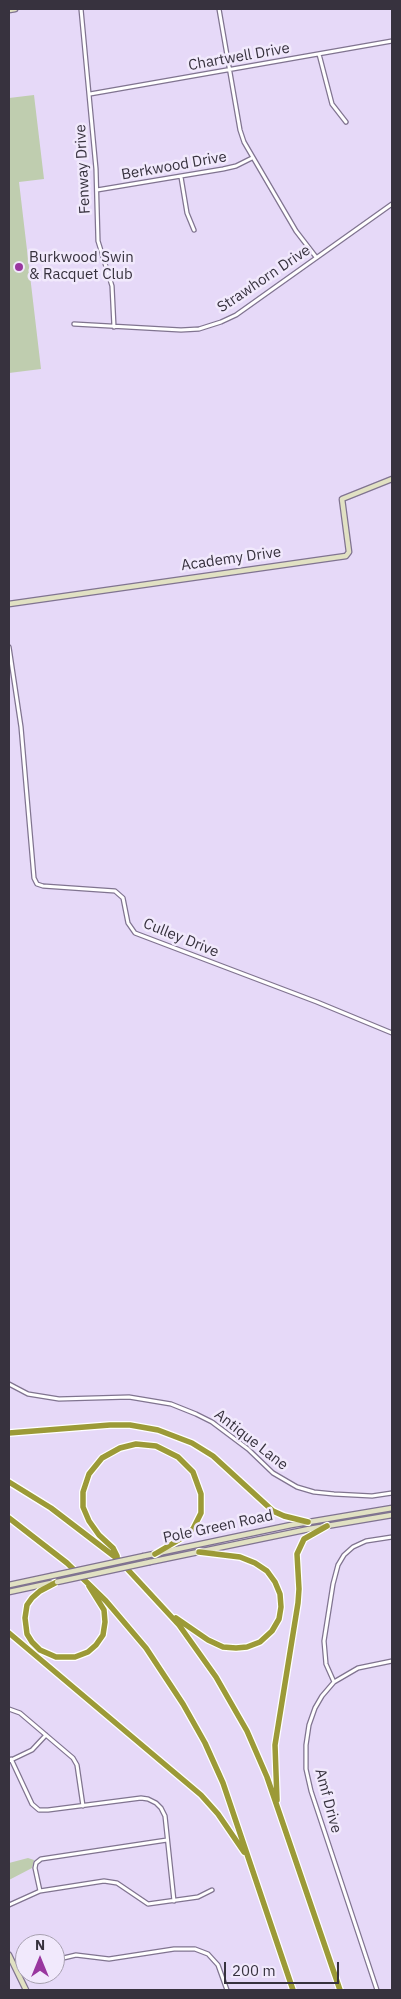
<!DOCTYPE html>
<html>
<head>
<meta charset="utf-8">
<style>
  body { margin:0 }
  #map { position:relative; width:401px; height:1999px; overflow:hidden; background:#e6d9f8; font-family:"IBM Plex Sans",sans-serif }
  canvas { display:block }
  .frame { position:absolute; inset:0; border:10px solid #37323e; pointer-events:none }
  .north { position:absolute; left:15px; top:1934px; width:50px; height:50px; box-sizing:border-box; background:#f1e9fc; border:1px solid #a7a0b0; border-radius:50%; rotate:0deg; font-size:14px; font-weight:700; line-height:20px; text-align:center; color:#37323e }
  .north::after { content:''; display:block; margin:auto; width:18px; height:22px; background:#99379f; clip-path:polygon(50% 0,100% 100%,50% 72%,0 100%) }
  .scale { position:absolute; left:224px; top:1962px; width:115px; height:22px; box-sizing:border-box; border:2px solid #37323e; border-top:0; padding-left:6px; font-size:15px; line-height:18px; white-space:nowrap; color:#37323e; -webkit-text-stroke:4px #f1e9fc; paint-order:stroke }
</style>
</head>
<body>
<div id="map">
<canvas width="401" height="1999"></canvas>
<div class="frame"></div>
<div class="north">N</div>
<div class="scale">200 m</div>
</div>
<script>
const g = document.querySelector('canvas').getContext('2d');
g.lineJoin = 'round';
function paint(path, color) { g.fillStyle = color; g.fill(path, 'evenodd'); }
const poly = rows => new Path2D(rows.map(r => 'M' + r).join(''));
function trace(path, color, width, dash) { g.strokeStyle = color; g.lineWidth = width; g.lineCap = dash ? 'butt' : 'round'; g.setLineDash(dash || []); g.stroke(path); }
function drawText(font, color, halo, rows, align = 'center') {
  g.font = font + ' "IBM Plex Sans",sans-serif'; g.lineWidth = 5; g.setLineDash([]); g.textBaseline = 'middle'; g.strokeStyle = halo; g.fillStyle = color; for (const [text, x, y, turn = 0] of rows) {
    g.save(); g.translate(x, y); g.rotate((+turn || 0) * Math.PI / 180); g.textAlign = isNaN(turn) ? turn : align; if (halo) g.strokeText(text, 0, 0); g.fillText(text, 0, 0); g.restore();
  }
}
paint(poly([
  [34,95,44,179,19,182,41,369,9,373,9,98],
  [28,1858,34,1860,32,1868,9,1880,9,1863]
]), '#bfcdaf');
const street = poly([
  [81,9,96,169,98,241,112,286,114,327],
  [219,9,240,130,244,142,296,231,316,257],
  [319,54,332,104,346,122],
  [90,94,392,41],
  [181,177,187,213,194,230],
  [97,190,223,169,236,166,252,158],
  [74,324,181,330,199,329,221,322,236,315,392,204],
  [9,647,21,727,34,878,37,884,43,886,115,891,123,898,128,923,135,933,317,1002,392,1033],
  [9,1384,28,1394,59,1399,129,1397,171,1404,196,1414,212,1422,248,1449,273,1473,297,1487,314,1492,334,1494,372,1496,392,1493],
  [334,1682,326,1664,324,1641,333,1584,338,1565,344,1555,353,1547,366,1541,392,1537],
  [9,1709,20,1713,73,1758,77,1765,83,1806],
  [11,1759,32,1804,39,1810,48,1810,141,1798,148,1799,156,1803,161,1808,165,1816,174,1901],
  [9,1761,32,1750,46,1735],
  [40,1891,35,1868,36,1863,41,1859,167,1840],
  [9,1905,40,1891,104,1881,117,1883,148,1904,198,1897,212,1890],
  [55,1960,76,1955,109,1959,174,1949,195,1949,208,1954,218,1965,227,1990],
  [17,1971,25,1969],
  [377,1990,311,1791,306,1769,306,1745,309,1725,315,1708,322,1696,334,1682,358,1668,392,1661]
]);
const secondary = poly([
  [9,10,15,9],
  [9,604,346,556,349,552,342,499,392,479],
  [144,1556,291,1525,392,1508],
  [150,1562,309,1529,392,1515],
  [9,1585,51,1576],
  [9,1592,51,1583],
  [9,1955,26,1990]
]);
const highway = poly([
  [9,1433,110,1425,130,1425,158,1430,192,1443,213,1456,273,1511,284,1516,308,1522],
  [9,1482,51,1508,119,1560,179,1625,216,1677,247,1731,267,1777,340,1990],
  [9,1518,67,1563,106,1601,146,1648,183,1704,205,1743,223,1783,293,1990],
  [117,1556,113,1548,99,1535,89,1521,83,1507,83,1492,89,1474,102,1458,120,1448,136,1444,156,1446,178,1457,193,1472,201,1494,201,1513,193,1529,182,1538,155,1554],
  [57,1582,40,1591,32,1598,27,1605,25,1618,27,1634,32,1642,40,1650,56,1657,75,1657,88,1652,96,1645,103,1635,105,1622,104,1610,89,1586],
  [176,1618,208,1640,223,1647,236,1648,247,1647,260,1642,272,1631,279,1619,281,1607,280,1594,275,1582,267,1571,255,1563,240,1557,199,1552],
  [9,1633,201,1795,218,1814,244,1852],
  [277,1800,275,1745,298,1603,299,1589,297,1554,304,1539,327,1526]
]);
trace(street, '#807490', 5.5);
trace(secondary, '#807490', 7);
trace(highway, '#fff', 8);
trace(street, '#fff', 3);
trace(secondary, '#e1e1c3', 4.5);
trace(highway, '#9c9a37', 5.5);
const secondaryBridge = poly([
  [51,1576,144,1556],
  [57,1582,150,1562]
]);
trace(secondaryBridge, '#807490', 7, []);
trace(secondaryBridge, '#e1e1c3', 4.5);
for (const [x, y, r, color] of [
  [19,267,5,"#99379f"]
]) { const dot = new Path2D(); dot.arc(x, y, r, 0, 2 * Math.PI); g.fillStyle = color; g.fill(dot); trace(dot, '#f1e9fc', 2); }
drawText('15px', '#37323e', '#f1e9fc', [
  ["Chartwell Drive",239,57,-10],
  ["Berkwood Drive",174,166,-10],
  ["Fenway Drive",83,169,-93],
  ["Strawhorn Drive",264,279,-34],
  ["Academy Drive",231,559,-8],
  ["Culley Drive",181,938,22],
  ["Antique Lane",251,1440,38],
  ["Pole Green Road",218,1527,-12],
  ["Amf Drive",328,1801,75]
]);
drawText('15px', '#37323e', '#f1e9fc', [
  ["Burkwood Swin",29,258],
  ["& Racquet Club",29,275]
], 'left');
</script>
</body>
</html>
